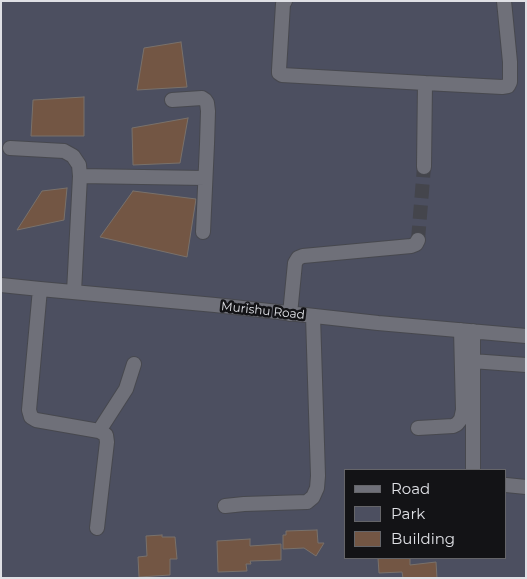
<!DOCTYPE html>
<html>
<head>
<meta charset="utf-8">
<style>
  body { margin:0 }
  #map { position:relative; width:527px; height:579px; overflow:hidden; background:#292a31; font-family:Montserrat,sans-serif }
  canvas { display:block }
  .frame { position:absolute; inset:0; border:2px solid #dfe0e5; pointer-events:none }
  .legend { position:absolute; left:344px; top:469px; width:162px; height:90px; box-sizing:border-box; background:#131316; border:1px solid #656569; margin:0; padding:6px 9px; list-style:none; font-size:15px; color:#dfe0e5 }
  .legend li { display:flex; align-items:center; gap:10px; height:25px }
  .legend b { width:25px; border:1px solid #656569 }
</style>
</head>
<body>
<div id="map">
<canvas width="527" height="579"></canvas>
<div class="frame"></div>
<ul class="legend">
<li><b style="height:6px;background:#6f7079"></b>Road</li>
<li><b style="height:14px;background:#4c4f60"></b>Park</li>
<li><b style="height:14px;background:#735644"></b>Building</li>
</ul>
</div>
<script>
const g = document.querySelector('canvas').getContext('2d');
g.lineJoin = 'round';
function paint(path, color) { g.fillStyle = color; g.fill(path, 'evenodd'); }
const poly = rows => new Path2D(rows.map(r => 'M' + r).join(''));
function trace(path, color, width, dash) { g.strokeStyle = color; g.lineWidth = width; g.lineCap = dash ? 'butt' : 'round'; g.setLineDash(dash || []); g.stroke(path); }
function drawText(font, color, halo, rows, align = 'center') {
  g.font = font + ' Montserrat,sans-serif'; g.lineWidth = 5; g.setLineDash([]); g.textBaseline = 'middle'; g.strokeStyle = halo; g.fillStyle = color; for (const [text, x, y, turn = 0] of rows) {
    g.save(); g.translate(x, y); g.rotate((+turn || 0) * Math.PI / 180); g.textAlign = isNaN(turn) ? turn : align; if (halo) g.strokeText(text, 0, 0); g.fillText(text, 0, 0); g.restore();
  }
}
paint(poly([
  [1,1,526,1,526,578,1,578],
  [346,470,506,470,506,558,346,558]
]), '#4c4f60');
const building = poly([
  [181,42,187,87,137,90,144,48,181,42],
  [84,97,84,136,31,136,33,100,84,97],
  [188,118,180,163,133,165,132,128,188,118],
  [67,188,64,220,17,230,42,191,67,188],
  [133,191,196,199,187,257,100,237,133,191],
  [317,530,318,543,324,543,316,556,304,548,283,549,283,535,286,535,286,531,317,530],
  [162,535,162,537,175,537,177,559,170,559,170,575,139,577,138,557,147,556,146,536,162,535],
  [250,539,250,546,281,544,281,560,250,561,251,564,246,564,247,571,218,572,217,541,250,539],
  [378,558,410,558,410,565,436,562,437,578,403,578,402,572,379,573,378,558]
]);
paint(building, '#735644');
trace(building, '#79716b', 1);
trace(poly([
  [418,240,424,167]
]), '#44454c', 14, [14, 7]);
const minor = poly([
  [285,1,283,4,279,70,279,73,282,75,425,83],
  [172,100,202,98,205,100,207,103,208,111,207,144,203,232],
  [10,148,64,151,73,156,79,165,80,176,74,292],
  [424,167,425,83,502,87,508,86,510,82,510,62,504,1],
  [80,176,205,178],
  [1,285,40,289,215,305,378,323,526,336],
  [40,289,29,410,31,417,36,420,99,431,106,435,107,442,97,528],
  [290,314,295,263,298,258,303,256,411,246,416,244,418,240],
  [472,361,526,365],
  [418,428,453,426,457,424,461,419,463,410,461,330],
  [99,431,126,389,134,364],
  [473,470,473,331],
  [506,485,526,487],
  [225,506,244,504,307,502,313,497,317,488,318,476,313,316]
]);
trace(minor, '#47484e', 16);
trace(minor, '#6f7079', 14);
drawText('12px', '#dfe0e5', '#131316', [
  ["Murishu Road",263,311,6]
]);
</script>
</body>
</html>
